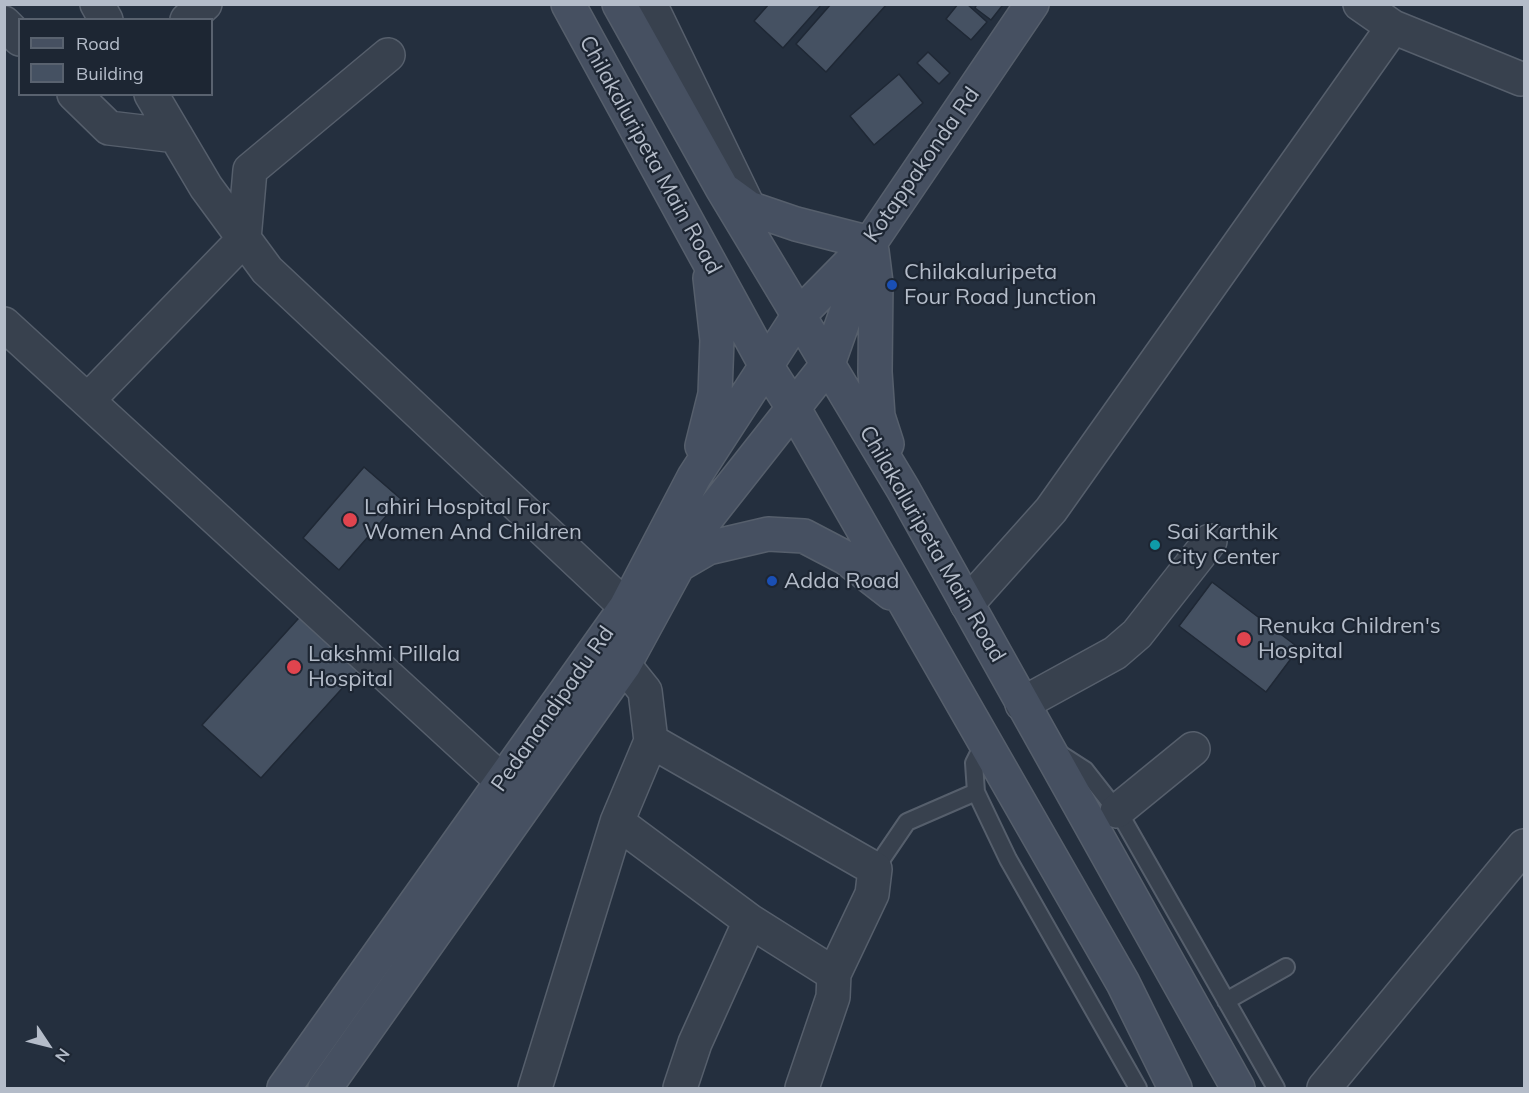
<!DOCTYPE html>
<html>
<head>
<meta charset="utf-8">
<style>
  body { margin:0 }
  #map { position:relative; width:1529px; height:1093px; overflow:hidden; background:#242f3e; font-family:Mulish,sans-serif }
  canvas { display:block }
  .frame { position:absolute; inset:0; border:6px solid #b4bcc9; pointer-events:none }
  .legend { position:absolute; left:18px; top:18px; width:195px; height:78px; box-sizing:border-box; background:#1d2633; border:2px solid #59626f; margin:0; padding:8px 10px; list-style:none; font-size:18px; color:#b4bcc9 }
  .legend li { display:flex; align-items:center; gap:12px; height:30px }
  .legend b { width:30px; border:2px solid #59626f }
  .north { position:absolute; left:18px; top:1015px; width:60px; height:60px; -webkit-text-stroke:4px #1d2633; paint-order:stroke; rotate:125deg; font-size:16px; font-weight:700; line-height:24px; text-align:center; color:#b4bcc9 }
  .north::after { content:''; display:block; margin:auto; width:21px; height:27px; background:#b4bcc9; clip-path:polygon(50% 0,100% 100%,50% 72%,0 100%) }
</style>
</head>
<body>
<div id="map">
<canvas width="1529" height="1093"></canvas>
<div class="frame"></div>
<ul class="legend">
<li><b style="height:8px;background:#465061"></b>Road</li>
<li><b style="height:16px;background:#455162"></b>Building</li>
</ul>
<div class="north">N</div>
</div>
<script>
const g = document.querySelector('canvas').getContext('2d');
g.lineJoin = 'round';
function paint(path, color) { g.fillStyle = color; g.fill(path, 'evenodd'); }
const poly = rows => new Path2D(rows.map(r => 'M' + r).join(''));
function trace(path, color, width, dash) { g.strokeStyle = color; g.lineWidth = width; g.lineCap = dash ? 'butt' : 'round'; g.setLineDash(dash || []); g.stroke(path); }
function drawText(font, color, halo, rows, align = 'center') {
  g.font = font + ' Mulish,sans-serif'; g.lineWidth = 4.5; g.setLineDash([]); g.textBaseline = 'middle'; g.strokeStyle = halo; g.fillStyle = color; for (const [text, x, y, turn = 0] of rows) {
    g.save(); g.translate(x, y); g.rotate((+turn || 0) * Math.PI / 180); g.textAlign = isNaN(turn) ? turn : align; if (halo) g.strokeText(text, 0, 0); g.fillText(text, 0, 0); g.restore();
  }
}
const building = poly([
  [769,4,822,4,783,48,754,21,769,4],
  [831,4,887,4,826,72,796,44,831,4],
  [958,4,967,4,987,22,971,40,946,19,958,4],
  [977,4,999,4,1002,6,991,20,975,8,977,4],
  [928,52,950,73,939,84,917,63,928,52],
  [899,74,923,103,874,145,850,116,899,74],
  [364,467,401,499,339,570,303,538,364,467],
  [1212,582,1299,648,1266,692,1179,626,1212,582],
  [307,609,366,662,261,778,202,725,307,609]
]);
paint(building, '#455162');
trace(building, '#1f2835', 1.5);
const service = poly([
  [985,741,974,763,976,792,1008,859,1138,1088],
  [1057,752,1085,770,1121,816,1276,1088],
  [875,869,907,822,976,792],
  [1226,1001,1286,967]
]);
const minor = poly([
  [97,4,106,20],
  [650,4,749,208],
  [1360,4,1393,27,1521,79],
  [187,20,205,4],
  [4,23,20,39],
  [74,94,109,128,176,136],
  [151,94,206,187,267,270,626,607],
  [4,324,502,781],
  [88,400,244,239,250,170,388,55],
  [967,604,1051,510,1393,27],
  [1022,704,1115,653,1137,634,1210,541],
  [651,741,875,869,872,894,834,974,833,997,802,1088],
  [1117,811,1193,749],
  [617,822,750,921,834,974],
  [535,1088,617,822,651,741,645,691,624,665],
  [680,1088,695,1043,750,921],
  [1324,1088,1524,846]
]);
const secondary = poly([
  [568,4,765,364,794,409,1123,983,1175,1088],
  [619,4,722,188,903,489,1238,1088],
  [727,192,749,208,796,224,870,243],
  [872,251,876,283,875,372,878,416,887,444],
  [702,446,715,394,717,340,710,278],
  [677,566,708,548,768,534,804,536,846,558,891,593],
  [284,1088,626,607,694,477,799,315,870,243,1032,4],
  [325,1088,624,665,698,529,828,364,868,251]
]);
trace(service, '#565f6c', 20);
trace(minor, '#565f6c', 36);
trace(secondary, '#565f6c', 36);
trace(service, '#38414e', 16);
trace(minor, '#38414e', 33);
trace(secondary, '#465061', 33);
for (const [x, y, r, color] of [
  [892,285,6,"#1a4fb4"],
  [350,520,8,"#e0444e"],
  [1155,545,6,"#0f9aa8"],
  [772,581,6,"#1a4fb4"],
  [1244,639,8,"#e0444e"],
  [294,667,8,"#e0444e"]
]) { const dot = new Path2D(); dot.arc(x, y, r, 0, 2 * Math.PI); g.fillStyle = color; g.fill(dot); trace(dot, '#1d2633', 2); }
drawText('22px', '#b4bcc9', '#1d2633', [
  ["Chilakaluripeta Main Road",650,155,61],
  ["Kotappakonda Rd",922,165,-55],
  ["Chilakaluripeta Main Road",932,544,60],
  ["Pedanandipadu Rd",553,709,-55]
]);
drawText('22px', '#b4bcc9', '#1d2633', [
  ["Chilakaluripeta",904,272],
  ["Four Road Junction",904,297],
  ["Lahiri Hospital For",364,507],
  ["Women And Children",364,532],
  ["Sai Karthik",1167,532],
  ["City Center",1167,557],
  ["Adda Road",784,581],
  ["Renuka Children's",1258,626],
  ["Hospital",1258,651],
  ["Lakshmi Pillala",308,654],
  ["Hospital",308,679]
], 'left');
</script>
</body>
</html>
